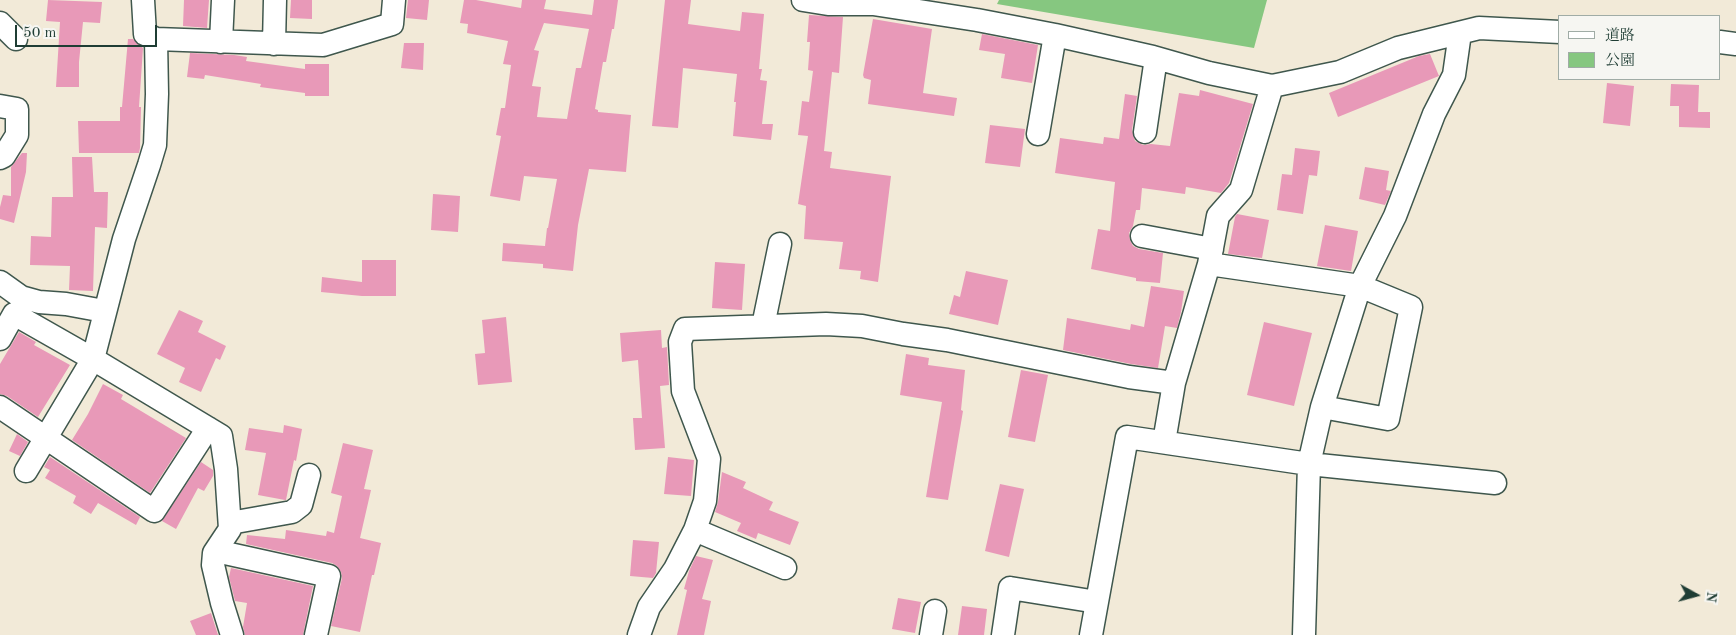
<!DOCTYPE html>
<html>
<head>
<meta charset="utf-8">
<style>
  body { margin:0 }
  #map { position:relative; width:1736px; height:635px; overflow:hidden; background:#f2ead8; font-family:"Old Standard TT","Noto Serif JP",serif }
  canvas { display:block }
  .legend { position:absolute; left:1558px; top:15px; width:162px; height:65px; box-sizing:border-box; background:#f6f6f2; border:1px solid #a0aca6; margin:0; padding:6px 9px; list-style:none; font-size:15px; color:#1f3d34 }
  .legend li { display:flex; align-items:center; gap:10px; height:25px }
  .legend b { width:25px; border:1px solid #a0aca6 }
  .north { position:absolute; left:1671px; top:570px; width:50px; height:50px; -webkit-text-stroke:4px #f6f6f2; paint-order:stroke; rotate:97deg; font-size:14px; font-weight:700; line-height:20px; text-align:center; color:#1f3d34 }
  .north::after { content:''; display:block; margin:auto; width:18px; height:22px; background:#1f3d34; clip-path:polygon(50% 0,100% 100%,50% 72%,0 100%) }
  .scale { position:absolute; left:15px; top:25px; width:142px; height:22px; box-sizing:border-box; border:2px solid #1f3d34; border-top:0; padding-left:6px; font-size:15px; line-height:18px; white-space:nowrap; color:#1f3d34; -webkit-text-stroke:4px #f6f6f2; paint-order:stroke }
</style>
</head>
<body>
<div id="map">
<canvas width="1736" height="635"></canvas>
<ul class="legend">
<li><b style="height:6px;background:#fff"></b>道路</li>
<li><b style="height:14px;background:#86c780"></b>公園</li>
</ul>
<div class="north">N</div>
<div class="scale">50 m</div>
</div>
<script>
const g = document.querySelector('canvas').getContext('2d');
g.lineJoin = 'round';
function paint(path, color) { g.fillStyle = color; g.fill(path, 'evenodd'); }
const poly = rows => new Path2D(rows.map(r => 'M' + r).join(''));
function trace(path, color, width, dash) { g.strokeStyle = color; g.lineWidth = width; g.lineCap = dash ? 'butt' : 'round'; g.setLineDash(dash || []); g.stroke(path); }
paint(poly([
  [999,0,1267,0,1254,48,997,4]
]), '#86c780');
paint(poly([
  [48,0,102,2,100,23,83,22,79,62,79,87,56,87,60,22,46,21],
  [184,0,209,0,207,28,183,26],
  [291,0,312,0,312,19,290,18],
  [408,0,429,0,427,20,406,18],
  [464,0,476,0,521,8,522,0,546,0,544,9,592,15,594,0,618,0,614,29,612,29,606,62,603,62,595,109,598,110,598,112,631,115,626,172,589,169,578,225,573,271,543,268,543,264,502,261,503,243,545,246,547,228,548,228,557,179,524,176,520,201,490,196,501,136,496,135,501,108,505,108,511,65,503,64,508,41,467,33,468,24,460,23],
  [544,23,589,29,581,68,576,68,567,119,537,117,541,87,532,86,539,51,534,50],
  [665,0,691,0,688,24,740,31,742,12,764,14,759,69,762,69,760,80,767,81,762,124,773,124,771,140,733,136,736,102,734,102,737,74,683,68,678,128,652,126],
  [809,15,843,17,839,73,832,72,824,151,832,152,830,168,891,176,878,282,860,279,861,271,839,269,843,242,804,239,806,206,798,204,808,136,798,135,802,101,809,102,813,71,808,70,810,42,807,42],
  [873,19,932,29,923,93,957,98,954,116,868,104,871,80,864,78,863,75],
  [982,34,1038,45,1032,83,1001,78,1005,54,979,50],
  [128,39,133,39,143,48,139,107,141,107,140,148,139,153,79,153,78,121,120,121,120,107,122,107],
  [404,43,424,43,423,70,401,68],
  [190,53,234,55,247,57,246,61,305,69,305,64,329,64,329,96,305,96,305,93,260,87,261,84,205,75,204,79,187,77],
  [1430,54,1439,76,1338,117,1329,93,1419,56],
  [1607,83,1634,86,1630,126,1603,123],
  [1671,84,1699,85,1698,112,1710,112,1710,128,1679,127,1679,106,1670,106],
  [1200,90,1253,104,1229,183,1221,193,1186,187,1185,194,1142,188,1140,210,1136,210,1133,226,1129,233,1130,240,1133,246,1139,249,1163,253,1160,283,1136,281,1136,278,1091,269,1098,229,1110,231,1115,182,1055,173,1060,138,1103,144,1104,137,1119,139,1125,94,1137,96,1132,130,1135,141,1143,145,1151,144,1170,146,1179,93,1199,96],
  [990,125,1025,129,1020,167,985,163],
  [1295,148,1320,151,1317,176,1309,175,1303,214,1277,210,1282,174,1292,175],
  [22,153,27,153,26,172,14,223,0,219,0,207,3,195,11,196,11,167],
  [72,157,92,157,94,192,108,192,107,228,95,227,93,291,69,290,70,266,30,265,31,236,51,237,52,197,73,197],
  [1365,167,1389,171,1386,190,1391,191,1385,205,1359,199],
  [433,194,460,196,458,232,431,230],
  [1237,214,1269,220,1262,258,1228,254,1235,217],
  [1325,225,1358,231,1351,271,1317,266],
  [362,260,396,260,396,296,362,296,321,292,322,277,362,282],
  [715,262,745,264,742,310,712,308],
  [966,271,1008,280,998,325,949,314,954,295,960,297],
  [1151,286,1184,291,1181,312,1177,328,1165,326,1158,368,1131,364,1063,350,1067,318,1130,330,1131,324,1144,327],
  [179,310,203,321,198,332,226,346,220,360,216,358,201,392,179,382,185,368,157,354],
  [506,317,512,382,478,385,475,354,485,353,482,320],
  [1264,322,1312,333,1294,406,1247,395],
  [661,330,662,348,667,347,669,385,660,386,665,448,635,450,633,418,642,418,638,360,622,362,620,333],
  [19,332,36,342,34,345,70,365,38,417,7,396,0,394,0,364],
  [906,354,929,358,928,365,965,370,961,410,963,411,948,500,926,497,942,402,900,395],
  [1021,370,1048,375,1035,442,1008,437],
  [103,384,123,395,121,399,186,438,150,493,72,440,88,414],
  [284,425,302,429,296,461,294,460,286,500,285,500,258,495,266,453,245,450,249,428,283,433],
  [17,434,28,442,20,456,9,451],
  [343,443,373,450,364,489,371,490,360,538,381,543,374,575,372,575,360,632,331,626,342,578,341,572,337,566,332,563,246,544,247,535,285,539,286,530,326,536,327,531,334,533,342,496,331,493],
  [50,457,140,517,136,525,98,503,91,514,73,503,76,496,45,478,50,470,44,467],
  [668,457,694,460,691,496,664,494],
  [201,462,213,470,213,476,204,491,198,488,176,529,162,521],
  [722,472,746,482,743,488,773,502,769,510,799,522,790,545,758,533,756,539,737,531,741,523,715,512,718,502],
  [1000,484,1024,489,1009,557,985,551],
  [633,540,659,542,656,573,653,578,630,576],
  [696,556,713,560,702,599,711,601,704,635,677,635,687,590,684,589,689,571],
  [231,568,313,586,303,635,245,635,243,627,247,603,235,601,229,577],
  [898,598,921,602,915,633,892,629],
  [962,606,987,609,984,635,958,635],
  [211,613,218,635,196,635,190,621]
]), '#e899b8');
const street = poly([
  [143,0,145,34,156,39,323,45,392,24,394,0],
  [803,0,828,4,873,4,977,20,1055,35,1153,57,1209,73,1272,86,1340,72,1398,48,1479,28,1560,32],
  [0,23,16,39],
  [156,39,157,94,155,145,149,165,124,239,93,359,221,436,226,469,230,529,214,553,213,565,222,603,232,635],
  [221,42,223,0],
  [1720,42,1736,44],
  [274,44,275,0],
  [0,106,17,109,17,135,4,156,0,158],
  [1145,132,1156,58],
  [1038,134,1055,35],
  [1142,236,1212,249],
  [1209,264,1360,286,1411,307,1388,419,1322,407],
  [0,282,21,297,39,302,66,304,104,311],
  [763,326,780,244],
  [0,339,14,314,93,359,26,471],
  [0,407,154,511,208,428],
  [1164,442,1174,383],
  [230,523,292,512,301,505,309,475],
  [695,530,785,568],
  [216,551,329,576,316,635],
  [639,635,649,607,675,569,695,530,705,501,709,459,683,391,680,342,685,329,826,324,862,326,903,334,947,340,1129,377,1174,383,1209,264,1218,216,1241,190,1272,86],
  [931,635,935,611],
  [1003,635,1010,588,1097,602],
  [1091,635,1127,437,1309,464,1495,483],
  [1304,635,1309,464,1322,407,1360,286,1395,216,1434,114,1454,75,1460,33]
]);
trace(street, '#3f574d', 25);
trace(street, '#fff', 22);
</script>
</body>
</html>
